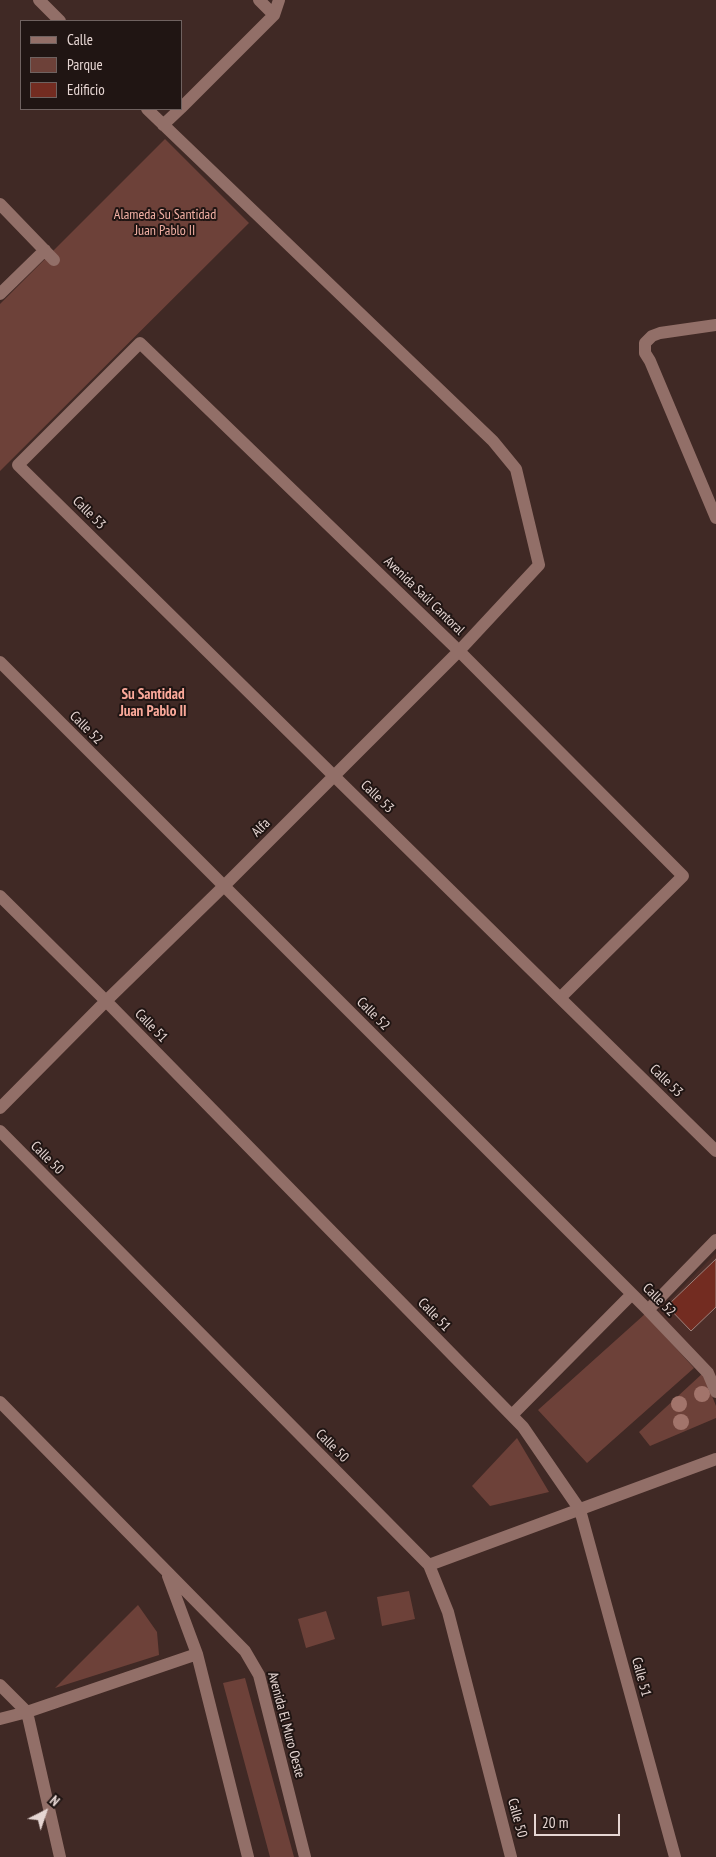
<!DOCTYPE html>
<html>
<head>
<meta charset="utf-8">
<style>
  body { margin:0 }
  #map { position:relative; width:716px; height:1857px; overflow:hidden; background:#402925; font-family:"PT Sans Narrow",sans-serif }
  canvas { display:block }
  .legend { position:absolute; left:20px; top:20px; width:162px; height:90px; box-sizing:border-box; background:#201513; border:1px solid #6f6260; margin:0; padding:6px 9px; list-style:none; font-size:15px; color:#e6d6d3 }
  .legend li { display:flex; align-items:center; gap:10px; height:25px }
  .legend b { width:25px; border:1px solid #6f6260 }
  .north { position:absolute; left:20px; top:1787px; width:50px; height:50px; -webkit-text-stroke:4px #201513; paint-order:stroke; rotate:41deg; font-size:14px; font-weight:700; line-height:20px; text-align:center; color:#e6d6d3 }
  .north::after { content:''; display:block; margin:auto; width:18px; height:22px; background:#e6d6d3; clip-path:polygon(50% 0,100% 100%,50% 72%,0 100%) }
  .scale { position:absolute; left:534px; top:1814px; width:86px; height:22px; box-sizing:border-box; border:2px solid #e6d6d3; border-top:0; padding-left:6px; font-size:15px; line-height:18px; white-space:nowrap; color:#e6d6d3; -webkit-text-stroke:4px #201513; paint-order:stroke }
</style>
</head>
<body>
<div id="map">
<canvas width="716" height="1857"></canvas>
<ul class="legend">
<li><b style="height:6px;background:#926f68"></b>Calle</li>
<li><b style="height:14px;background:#6d4139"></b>Parque</li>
<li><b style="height:14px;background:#732c21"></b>Edificio</li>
</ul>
<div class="north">N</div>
<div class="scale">20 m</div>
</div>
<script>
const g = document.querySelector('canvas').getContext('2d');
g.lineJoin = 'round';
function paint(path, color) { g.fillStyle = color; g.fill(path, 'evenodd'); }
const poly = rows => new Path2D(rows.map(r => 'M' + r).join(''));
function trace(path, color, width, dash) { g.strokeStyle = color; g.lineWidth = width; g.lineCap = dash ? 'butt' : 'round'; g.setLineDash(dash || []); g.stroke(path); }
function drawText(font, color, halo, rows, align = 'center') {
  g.font = font + ' "PT Sans Narrow",sans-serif'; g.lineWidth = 4; g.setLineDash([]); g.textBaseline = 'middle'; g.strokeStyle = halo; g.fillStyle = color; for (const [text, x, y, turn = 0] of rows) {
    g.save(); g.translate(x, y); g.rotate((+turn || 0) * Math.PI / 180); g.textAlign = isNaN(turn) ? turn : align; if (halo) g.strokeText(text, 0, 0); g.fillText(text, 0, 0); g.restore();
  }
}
paint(poly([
  [716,1253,716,1380,657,1313]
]), '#4d2e29');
paint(poly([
  [165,139,249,223,0,471,0,304],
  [645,1314,694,1368,587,1463,538,1410],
  [703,1373,716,1406,716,1418,650,1446,639,1432],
  [517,1438,549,1492,490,1506,472,1486],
  [409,1591,415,1619,382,1626,377,1597],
  [138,1605,157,1632,159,1655,55,1688],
  [326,1611,335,1639,306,1648,298,1619],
  [245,1678,294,1857,270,1857,223,1683]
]), '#6d4139');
const building = poly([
  [716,1259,716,1307,691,1331,667,1306,716,1259]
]);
paint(building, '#732c21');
trace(building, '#9d817b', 1);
trace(poly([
  [39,0,60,21],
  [259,0,274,15],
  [181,108,274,15,279,0],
  [163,125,180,109],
  [0,204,54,260],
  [0,294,45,250],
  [716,325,660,333,652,336,645,343,645,353,650,361,716,518],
  [0,662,648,1310,708,1373,716,1392],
  [0,896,106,1001,523,1427,580,1510,675,1857],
  [560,998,683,876,459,651,140,343,18,465,334,776,560,998,716,1151],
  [0,1108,106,1001,224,886,459,651,539,565,516,469,493,441,147,109],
  [0,1131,429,1565,448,1612,511,1857],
  [648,1310,716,1240],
  [0,1402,245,1651,259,1675,305,1857],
  [512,1415,632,1294],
  [429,1565,716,1459],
  [168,1576,197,1654,248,1857],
  [0,1685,27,1712,60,1857],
  [0,1719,27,1712,197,1654]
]), '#926f68', 12);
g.fillStyle = '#a2746b';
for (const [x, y] of [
  [702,1394],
  [679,1404],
  [681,1422]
]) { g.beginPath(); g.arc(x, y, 8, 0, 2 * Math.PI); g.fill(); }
drawText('14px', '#f3b1a5', '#201513', [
  ["Alameda Su Santidad",165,215],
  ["Juan Pablo II",165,231]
]);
drawText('14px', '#e6d6d3', '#201513', [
  ["Calle 53",89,513,45],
  ["Avenida Saúl Cantoral",424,596,44],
  ["Calle 52",86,728,45],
  ["Calle 53",377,797,44],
  ["Alfa",261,828,-45],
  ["Calle 52",373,1014,45],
  ["Calle 51",151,1026,46],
  ["Calle 53",666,1081,44],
  ["Calle 50",47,1158,45],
  ["Calle 52",659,1300,45],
  ["Calle 51",434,1315,46],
  ["Calle 50",332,1446,45],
  ["Calle 51",641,1677,75],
  ["Avenida El Muro Oeste",286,1725,75],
  ["Calle 50",517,1818,75]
]);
drawText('bold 15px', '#fba99a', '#201513', [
  ["Su Santidad",153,695],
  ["Juan Pablo II",153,712]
]);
</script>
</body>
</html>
